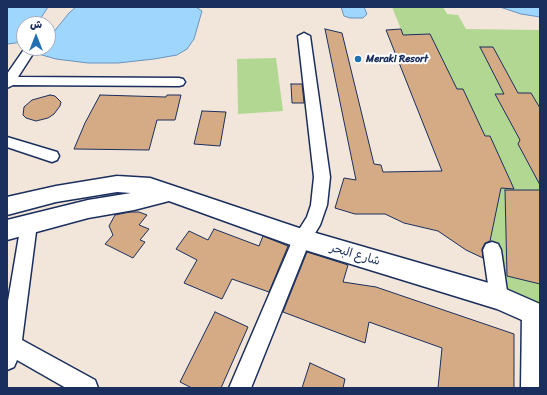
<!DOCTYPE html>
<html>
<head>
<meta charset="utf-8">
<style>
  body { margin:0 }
  #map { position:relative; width:547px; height:395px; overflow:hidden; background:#f2e6da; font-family:Sriracha,"Playpen Sans Arabic",sans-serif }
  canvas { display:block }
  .frame { position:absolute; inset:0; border:8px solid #1b2f5e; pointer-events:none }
  .north { position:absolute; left:16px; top:16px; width:40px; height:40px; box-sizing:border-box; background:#fff; border:1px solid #a4acbf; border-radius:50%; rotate:0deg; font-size:11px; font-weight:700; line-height:16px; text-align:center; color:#1b2f5e }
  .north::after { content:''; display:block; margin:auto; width:14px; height:18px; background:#1f6fb2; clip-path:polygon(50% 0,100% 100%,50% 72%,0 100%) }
</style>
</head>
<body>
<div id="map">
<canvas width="547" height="395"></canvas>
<div class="frame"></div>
<div class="north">ش</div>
</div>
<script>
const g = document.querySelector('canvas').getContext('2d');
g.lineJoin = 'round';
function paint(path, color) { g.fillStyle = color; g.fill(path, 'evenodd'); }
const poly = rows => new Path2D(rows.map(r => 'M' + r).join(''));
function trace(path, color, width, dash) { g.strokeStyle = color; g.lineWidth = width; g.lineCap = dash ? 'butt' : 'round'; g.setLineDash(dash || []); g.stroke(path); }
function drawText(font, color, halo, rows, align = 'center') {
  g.font = font + ' Sriracha,"Playpen Sans Arabic",sans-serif'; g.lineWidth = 4; g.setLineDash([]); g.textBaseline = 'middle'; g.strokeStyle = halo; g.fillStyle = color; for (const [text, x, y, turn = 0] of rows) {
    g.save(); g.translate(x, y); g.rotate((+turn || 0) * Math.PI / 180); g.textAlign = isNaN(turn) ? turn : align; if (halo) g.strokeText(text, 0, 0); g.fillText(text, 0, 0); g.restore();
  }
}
paint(poly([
  [392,7,443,7,447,14,458,15,466,29,540,30,540,304,509,298],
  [276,58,283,111,238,114,237,59]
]), '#b2d792');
const water = poly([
  [7,7,48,7,37,24,24,24,24,42,7,44,7,7],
  [76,7,196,7,202,11,194,39,187,49,177,55,154,59,118,63,88,63,56,59,35,53,39,48,48,48,48,39,69,13,76,7],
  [341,7,364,7,367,14,363,18,350,18,344,16,341,7],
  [500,7,540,7,540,17,521,14,500,7]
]);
paint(water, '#9ed6fe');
trace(water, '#6a93be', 1);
const building = poly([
  [325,29,342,33,374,164,381,165,383,172,442,171,386,30,401,29,403,35,430,34,457,89,463,89,485,136,490,136,514,189,501,188,490,241,485,243,482,249,483,258,466,250,438,231,404,223,385,214,355,214,335,208,344,178,356,180,325,29],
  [480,47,493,47,518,93,531,93,540,108,540,185,518,144,520,140,495,94,504,94,480,47],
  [291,84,302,84,304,103,292,103,291,84],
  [50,95,55,96,61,102,60,106,54,114,48,118,36,121,26,118,23,115,24,107,32,100,50,95],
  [100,95,166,97,167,95,181,95,175,120,157,120,149,150,74,149,85,123,100,95],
  [202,111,226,112,220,146,194,144,202,111],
  [505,190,540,190,540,284,507,276,505,190],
  [130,212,139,212,147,215,139,225,149,229,140,240,145,242,133,258,105,244,113,235,109,226,115,215,130,212],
  [214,229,259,246,263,236,288,246,269,292,232,279,222,299,184,283,197,260,176,249,189,231,208,240,214,229],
  [307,252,348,265,343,282,376,287,514,334,514,388,438,388,442,348,369,322,365,343,283,312,307,252],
  [215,312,248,327,221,388,192,388,180,382,215,312],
  [310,363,345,379,343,388,302,388,310,363]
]);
paint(building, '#d4ab85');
trace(building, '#1b2f5e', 1);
const minor = poly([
  [304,33,310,36,330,177,327,205,320,225,309,243,251,388,229,388,293,239,307,217,311,205,314,177,298,36,304,33],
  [25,48,36,49,18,77,179,78,183,79,185,82,183,85,179,86,13,85,7,88,7,74,25,48],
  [7,137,57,152,59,156,57,160,52,162,7,147,7,137],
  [29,217,35,219,37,224,22,340,95,380,98,388,66,388,17,360,14,367,7,370,7,307,21,224,23,219,29,217],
  [492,242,498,244,501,250,508,298,506,305,499,307,492,305,490,298,483,250,486,244,492,242],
  [532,303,539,306,540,309,540,388,521,388,522,313,525,306,532,303]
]);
const major = poly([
  [117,176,150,178,302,229,499,286,540,304,540,328,497,309,302,249,169,201,134,210,88,218,7,240,7,220,88,200,131,193,117,192,56,202,7,215,7,197,56,186,117,176]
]);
trace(minor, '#1b2f5e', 3);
trace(major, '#1b2f5e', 3);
paint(minor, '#fff');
paint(major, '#fff');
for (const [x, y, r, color] of [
  [358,59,4,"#1f6fb2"]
]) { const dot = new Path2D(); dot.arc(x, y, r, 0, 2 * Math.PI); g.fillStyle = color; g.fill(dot); trace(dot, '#fff', 1.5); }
drawText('bold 10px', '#1b2f5e', '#fff', [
  ["Meraki Resort",366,59]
], 'left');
drawText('12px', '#1b2f5e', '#fff', [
  ["شارع البحر",355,255,16]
]);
</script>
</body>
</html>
